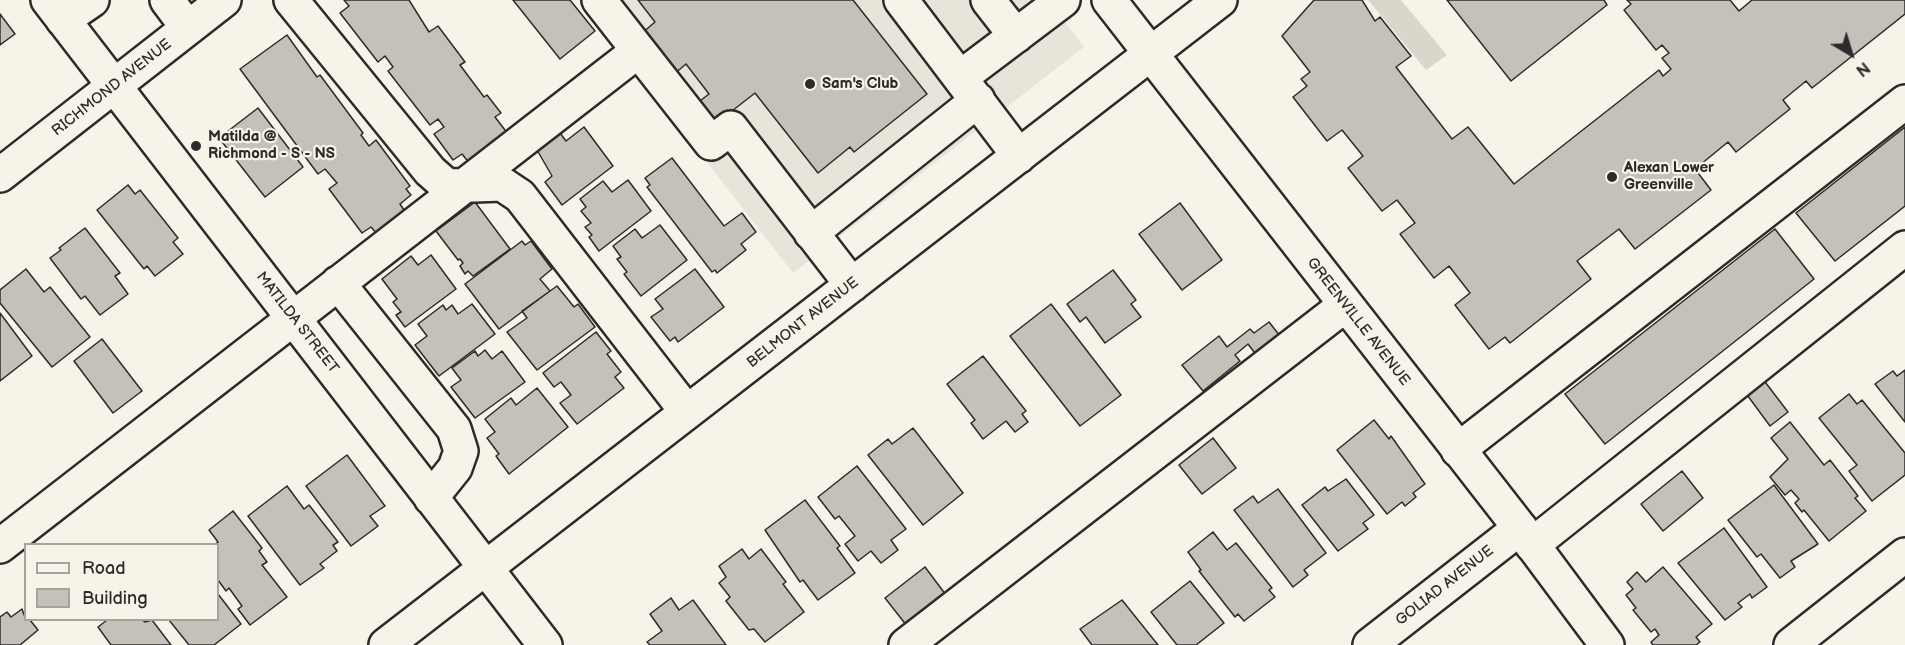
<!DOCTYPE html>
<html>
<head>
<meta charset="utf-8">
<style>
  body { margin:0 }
  #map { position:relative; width:1905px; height:645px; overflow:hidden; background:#f7f3e8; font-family:"Balsamiq Sans",sans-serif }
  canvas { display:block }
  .legend { position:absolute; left:24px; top:543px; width:195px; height:78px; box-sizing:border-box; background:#f7f3e8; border:2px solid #a5a39c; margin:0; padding:8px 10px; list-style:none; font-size:18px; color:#2b2b2b }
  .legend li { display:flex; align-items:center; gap:12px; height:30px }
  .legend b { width:30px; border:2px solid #a5a39c }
  .north { position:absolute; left:1821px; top:24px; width:60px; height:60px; -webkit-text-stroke:4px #f7f3e8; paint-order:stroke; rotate:142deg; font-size:16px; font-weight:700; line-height:24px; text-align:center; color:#2b2b2b }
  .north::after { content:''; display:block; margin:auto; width:21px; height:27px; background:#2b2b2b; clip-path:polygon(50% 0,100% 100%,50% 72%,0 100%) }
</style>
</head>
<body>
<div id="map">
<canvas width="1905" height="645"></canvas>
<ul class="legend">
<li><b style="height:8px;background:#f7f3e8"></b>Road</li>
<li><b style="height:16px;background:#c4c1b9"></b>Building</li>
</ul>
<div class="north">N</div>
</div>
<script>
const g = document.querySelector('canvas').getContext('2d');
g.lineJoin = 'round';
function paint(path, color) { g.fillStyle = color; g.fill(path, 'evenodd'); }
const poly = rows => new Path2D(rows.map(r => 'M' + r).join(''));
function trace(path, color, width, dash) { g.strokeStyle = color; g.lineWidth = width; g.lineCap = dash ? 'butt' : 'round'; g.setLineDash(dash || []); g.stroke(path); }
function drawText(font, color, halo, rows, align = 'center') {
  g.font = font + ' "Balsamiq Sans",sans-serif'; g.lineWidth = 4.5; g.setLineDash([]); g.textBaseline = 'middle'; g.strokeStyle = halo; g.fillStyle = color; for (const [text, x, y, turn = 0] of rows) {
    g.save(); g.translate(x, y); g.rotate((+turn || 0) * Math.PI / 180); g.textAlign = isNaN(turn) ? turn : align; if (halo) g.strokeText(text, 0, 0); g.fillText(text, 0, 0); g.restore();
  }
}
paint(poly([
  [581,0,1048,0,1084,47,793,273]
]), '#e8e4da');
paint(poly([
  [1368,0,1401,0,1447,55,1426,70]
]), '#dad6cc');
const building = poly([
  [344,0,409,0,429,32,438,26,465,62,460,65,484,97,487,95,501,113,495,117,508,134,470,164,462,154,453,160,434,134,444,127,438,119,430,125,388,71,393,67,385,56,378,62,340,13,349,6,344,0],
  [513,0,570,0,595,31,560,59,513,0],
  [638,0,853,0,927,94,854,152,850,147,818,173,755,93,723,118,712,123,696,104,709,94,686,64,673,75,641,34,655,22,638,0],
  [1314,0,1362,0,1375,21,1380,17,1411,56,1396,67,1452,139,1468,127,1514,184,1659,70,1663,76,1671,69,1662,58,1669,53,1662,45,1656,50,1624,10,1631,4,1627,0,1730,0,1739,11,1752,0,1905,0,1905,14,1812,88,1806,81,1783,100,1790,109,1736,152,1728,142,1695,169,1711,190,1635,249,1619,229,1577,261,1591,279,1510,343,1505,337,1489,349,1455,305,1470,293,1449,266,1434,278,1400,234,1415,223,1397,200,1382,211,1348,168,1363,156,1342,130,1327,141,1293,97,1307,86,1301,79,1310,72,1282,36,1314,0],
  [1447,0,1604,0,1607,5,1511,81,1447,0],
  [0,14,15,34,0,45,0,14],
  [287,35,317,77,320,75,363,133,361,135,369,146,376,140,410,186,406,189,411,195,400,204,406,213,377,234,371,227,362,233,329,189,337,183,325,169,318,174,240,69,287,35],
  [258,108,303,167,265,197,219,138,258,108],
  [584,127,613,166,562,205,545,182,552,176,537,150,560,133,566,141,584,127],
  [1905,127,1905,206,1835,261,1796,213,1905,127],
  [672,158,724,226,742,213,756,232,741,244,746,250,717,273,715,270,712,272,647,187,650,185,645,178,672,158],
  [628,180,651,211,599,251,589,237,592,235,585,227,591,223,581,211,586,207,580,199,603,181,612,192,628,180],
  [128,185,135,194,140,190,178,238,173,242,183,254,155,276,147,266,144,269,97,210,128,185],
  [475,202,510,249,473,276,468,271,465,274,460,266,463,263,460,259,458,260,436,231,475,202],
  [1180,203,1222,260,1182,290,1139,234,1180,203],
  [660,225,687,260,641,296,624,274,627,272,617,259,621,257,613,246,635,229,642,238,660,225],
  [85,228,120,273,115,276,128,294,100,315,85,296,81,299,50,258,61,250,59,248,85,228],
  [1775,229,1814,279,1605,444,1565,394,1775,229],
  [522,241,525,245,531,241,552,269,540,279,550,291,499,329,465,284,522,241],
  [431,255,456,289,405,327,396,315,401,312,393,302,397,299,382,279,411,256,418,265,431,255],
  [26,269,44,292,50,287,90,337,52,367,0,303,0,290,26,269],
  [695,269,724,307,678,342,675,337,670,341,651,317,663,309,655,299,695,269],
  [1113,270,1136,300,1131,304,1141,317,1105,343,1086,317,1080,322,1067,304,1113,270],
  [557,286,574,307,578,304,595,327,537,370,507,332,527,318,522,311,557,286],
  [472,304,495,334,439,376,415,345,427,336,418,324,443,305,446,310,452,305,458,314,472,304],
  [1051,304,1121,395,1080,426,1010,336,1051,304],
  [0,313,32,356,0,381,0,313],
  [1269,322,1288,346,1264,365,1248,344,1235,355,1240,361,1203,391,1182,365,1219,336,1227,347,1250,329,1254,333,1269,322],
  [596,332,611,351,607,354,621,372,615,377,624,388,577,424,560,403,571,395,561,382,554,387,543,373,596,332],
  [102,339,142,391,113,413,74,361,102,339],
  [485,350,492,359,502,351,525,382,475,418,451,387,461,380,452,368,475,351,478,356,485,350],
  [983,356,1026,411,1022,414,1028,422,1015,432,1006,421,983,439,971,423,975,420,947,384,983,356],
  [1905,370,1905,422,1875,384,1893,371,1897,376,1905,370],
  [1759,374,1788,412,1770,426,1742,388,1759,374],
  [537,388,568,427,509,474,496,456,499,454,487,438,495,432,485,419,511,398,516,405,537,388],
  [1849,394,1857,404,1862,400,1905,453,1905,475,1872,501,1849,471,1857,465,1819,418,1849,394],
  [1374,420,1389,439,1391,436,1425,484,1413,493,1416,497,1405,506,1402,502,1387,514,1337,450,1374,420],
  [1790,422,1824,465,1830,460,1858,496,1855,498,1866,511,1829,541,1804,510,1802,512,1795,503,1799,499,1791,490,1785,495,1770,477,1788,459,1771,438,1790,422],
  [913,428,963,493,923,525,868,455,888,439,892,444,913,428],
  [1213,438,1236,468,1202,494,1179,465,1213,438],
  [347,455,385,506,370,516,378,526,351,546,306,486,347,455],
  [857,466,906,529,891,540,898,550,881,563,871,551,858,561,845,544,855,536,839,516,835,519,818,497,857,466],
  [1682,471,1703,498,1663,531,1641,504,1682,471],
  [1346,479,1374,515,1363,523,1368,529,1338,551,1302,505,1325,487,1328,491,1346,479],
  [1774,485,1818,544,1791,561,1795,567,1780,578,1761,554,1757,557,1728,520,1774,485],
  [287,486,304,509,309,505,338,542,333,545,337,551,320,564,324,568,300,585,248,516,287,486],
  [1278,489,1326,553,1304,570,1308,575,1293,587,1234,510,1253,496,1258,503,1278,489],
  [805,500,840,546,837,548,855,573,818,600,803,580,800,582,765,530,805,500],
  [233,511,262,548,259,551,267,562,262,565,287,597,250,625,238,609,242,606,229,588,226,591,218,580,218,544,215,544,218,542,209,530,233,511],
  [1724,528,1767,587,1752,598,1750,594,1738,603,1742,607,1725,620,1678,563,1724,528],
  [1213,532,1227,550,1236,543,1272,588,1269,590,1275,597,1244,621,1238,614,1235,617,1199,571,1201,570,1188,552,1213,532],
  [742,549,749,559,761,549,786,582,783,584,804,612,765,642,754,629,749,630,726,601,730,597,719,583,726,577,719,566,742,549],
  [925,567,946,595,907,626,885,598,925,567],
  [1663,567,1712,624,1696,637,1700,642,1696,645,1653,645,1651,642,1659,635,1655,629,1651,632,1633,610,1636,608,1626,595,1633,589,1627,582,1637,572,1646,582,1663,567],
  [1190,581,1224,623,1196,645,1177,645,1151,612,1190,581],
  [218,594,241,624,214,645,189,645,169,620,218,620,218,594],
  [671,598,679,610,693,600,726,645,650,645,647,642,662,631,650,614,671,598],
  [1122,600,1158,645,1092,645,1080,629,1122,600],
  [22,609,26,620,30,620,38,630,20,645,0,645,0,617,7,612,11,617,22,609],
  [107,620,142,620,145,622,152,620,171,645,111,645,98,627,107,620]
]);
paint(building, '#c4c1b9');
trace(building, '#2b2b2b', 1.5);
const minor = poly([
  [48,0,545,645],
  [167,0,188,28],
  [291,0,430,171,447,186,502,184,520,196,687,412],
  [599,0,711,143,731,128,852,285],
  [901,0,1019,156],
  [988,0,1016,36],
  [63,20,92,0],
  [961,77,1063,0],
  [0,175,224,0],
  [811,233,978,100],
  [338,283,454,429,461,451,455,468,431,498],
  [1458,450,1905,102],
  [1532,545,1905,248],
  [0,546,638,51],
  [386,645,1220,0],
  [906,645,1344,306],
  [1370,645,1520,528],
  [1791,645,1905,555]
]);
const major = poly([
  [1109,0,1520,528,1607,645]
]);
trace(minor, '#2b2b2b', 38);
trace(major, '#2b2b2b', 38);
trace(minor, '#f7f3e8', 33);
trace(major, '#f7f3e8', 33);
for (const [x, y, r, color] of [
  [810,84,6,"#2b2b2b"],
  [196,146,6,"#2b2b2b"],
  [1612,177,6,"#2b2b2b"]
]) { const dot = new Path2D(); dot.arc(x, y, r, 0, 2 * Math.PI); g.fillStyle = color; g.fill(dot); trace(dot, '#f7f3e8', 2); }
drawText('bold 15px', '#2b2b2b', '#f7f3e8', [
  ["Sam's Club",822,84],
  ["Matilda @",208,137],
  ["Richmond - S - NS",208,154],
  ["Alexan Lower",1624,168],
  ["Greenville",1624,185]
], 'left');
drawText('15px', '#2b2b2b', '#f7f3e8', [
  ["RICHMOND AVENUE",112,88,-38],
  ["GREENVILLE AVENUE",1358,322,52],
  ["MATILDA STREET",297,323,52],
  ["BELMONT AVENUE",803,323,-38],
  ["GOLIAD AVENUE",1445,586,-38]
]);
</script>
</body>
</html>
